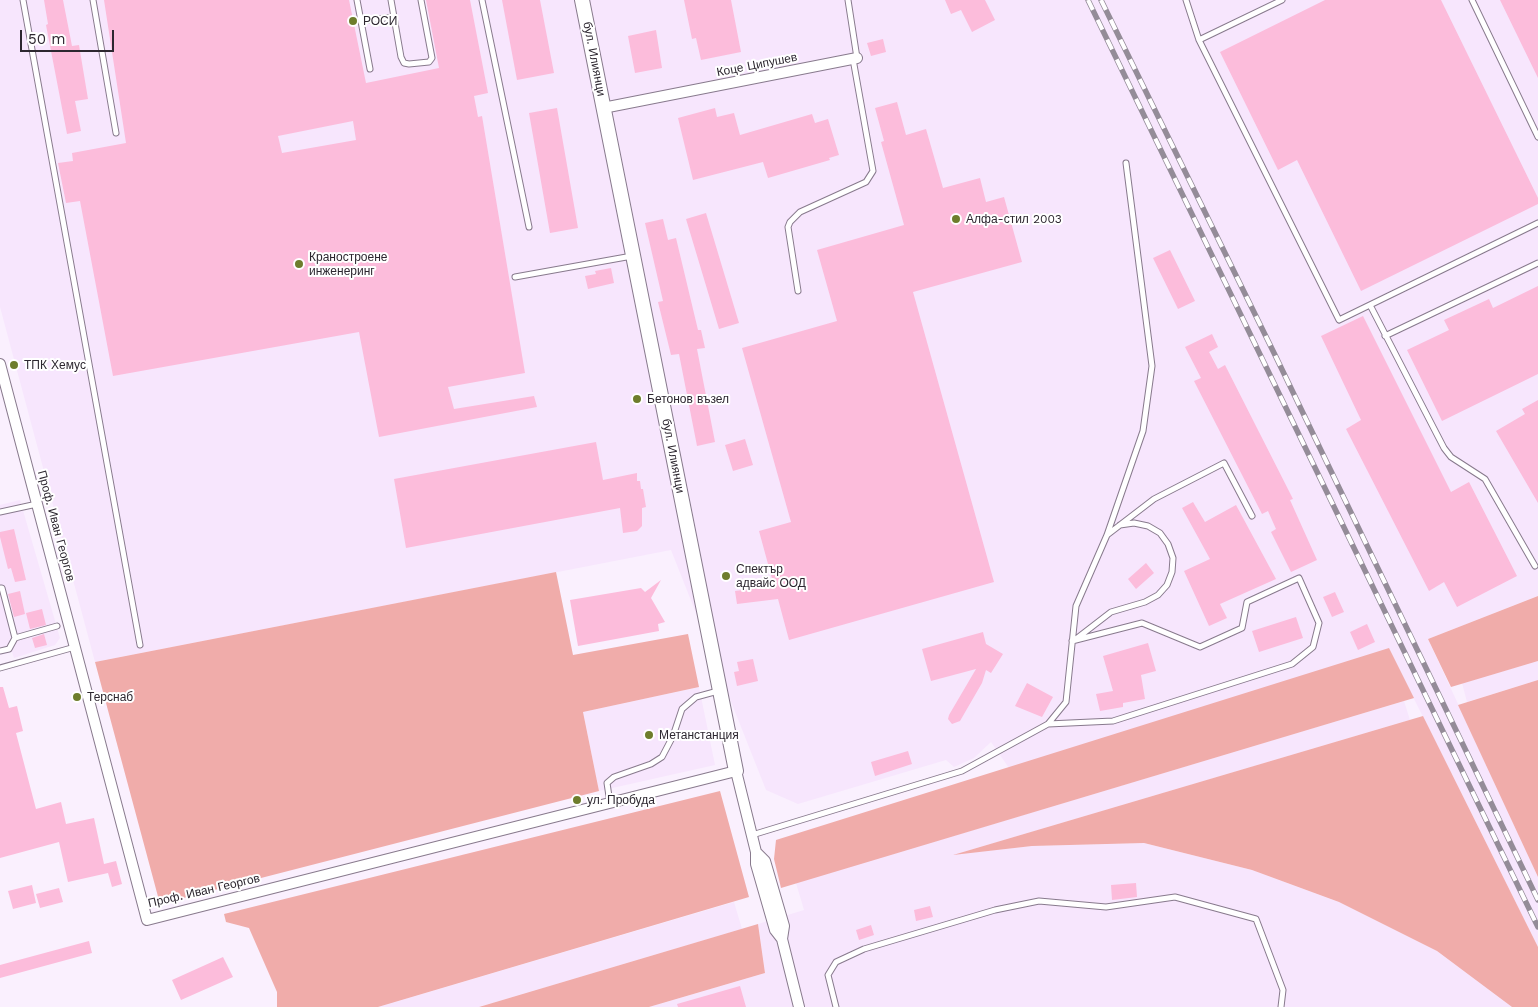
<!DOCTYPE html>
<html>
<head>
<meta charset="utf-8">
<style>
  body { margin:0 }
  #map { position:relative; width:1538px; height:1007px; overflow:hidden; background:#faf0fe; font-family:"Work Sans",sans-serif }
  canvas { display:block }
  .scale { position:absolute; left:20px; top:30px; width:94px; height:22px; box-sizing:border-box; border:2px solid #2d2730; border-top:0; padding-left:6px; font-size:15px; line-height:18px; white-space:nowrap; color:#2d2730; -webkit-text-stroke:4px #fff; paint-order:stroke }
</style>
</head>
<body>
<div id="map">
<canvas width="1538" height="1007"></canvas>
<div class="scale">50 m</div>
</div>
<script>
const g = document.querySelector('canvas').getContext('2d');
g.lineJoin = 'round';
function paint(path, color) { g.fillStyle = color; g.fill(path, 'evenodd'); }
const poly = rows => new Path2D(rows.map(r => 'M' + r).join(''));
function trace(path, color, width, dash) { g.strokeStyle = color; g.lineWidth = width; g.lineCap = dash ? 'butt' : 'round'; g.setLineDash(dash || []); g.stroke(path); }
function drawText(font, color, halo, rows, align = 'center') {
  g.font = font + ' "Work Sans",sans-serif'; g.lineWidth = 4; g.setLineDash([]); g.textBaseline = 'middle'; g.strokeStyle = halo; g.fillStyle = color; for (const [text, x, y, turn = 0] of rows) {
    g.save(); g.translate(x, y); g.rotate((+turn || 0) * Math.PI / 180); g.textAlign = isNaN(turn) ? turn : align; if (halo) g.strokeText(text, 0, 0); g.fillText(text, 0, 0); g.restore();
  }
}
paint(poly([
  [0,0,1538,0,1538,596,1428,639,1538,877,1538,947,1389,649,1009,768,991,742,974,758,954,767,946,760,798,804,766,790,671,550,95,662,0,307],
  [20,500,60,638,55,645,14,658,12,652,0,655,0,505],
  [1538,661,1538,680,1467,702,1462,683],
  [699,687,715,765,599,791,583,712],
  [1404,701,1410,720,957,854,1032,846,1144,843,1252,870,1339,902,1437,951,1512,1007,649,1007,765,973,758,924,804,910,796,883],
  [734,902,742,929,479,1007,378,1007]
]), '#f7e6fd');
paint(poly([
  [556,572,573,655,688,634,699,687,583,712,599,791,160,904,95,662],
  [1538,596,1538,661,1451,687,1428,639],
  [1389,648,1414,698,781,888,774,859,776,840],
  [1538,680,1538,877,1458,705],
  [1423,716,1538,947,1538,1007,1512,1007,1437,951,1339,902,1252,870,1144,843,1032,846,953,855],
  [720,791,749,897,378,1007,277,1007,277,992,249,928,226,922,224,914],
  [758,924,765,973,649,1007,479,1007]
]), '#f0acaa');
paint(poly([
  [44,0,63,0,72,46,79,45,88,99,75,101,81,131,67,134,46,25,48,24],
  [104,0,349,0,366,83,439,68,426,0,470,0,488,93,474,96,478,117,482,116,525,373,448,387,454,409,534,396,537,407,379,437,359,332,113,376,80,201,66,203,58,163,73,161,72,153,126,143],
  [353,121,356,140,282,153,278,136],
  [502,0,540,0,554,73,517,80],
  [684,0,731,0,741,52,701,60,696,38,692,39],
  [945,0,985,0,995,20,972,32,961,10,951,14],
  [1325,0,1441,0,1538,198,1538,204,1361,291,1297,160,1278,170,1220,52],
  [1500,0,1538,0,1538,78],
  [656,30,662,68,635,73,628,36],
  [883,39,886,52,871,56,867,43],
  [897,102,906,135,926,129,943,188,980,178,986,202,1004,197,1022,262,913,292,994,582,789,640,778,599,737,604,735,591,774,586,759,531,791,522,742,348,837,321,817,250,904,225,881,142,884,141,875,108],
  [557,108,578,228,550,233,529,113],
  [715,108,717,117,734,113,740,135,812,114,815,123,828,119,839,155,829,158,830,160,768,178,763,162,693,180,678,118],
  [706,213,739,323,719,329,686,219],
  [663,219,668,240,676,238,698,330,701,330,705,348,697,349,715,442,697,446,679,354,671,355,658,302,663,301,645,223],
  [1170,250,1195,301,1178,309,1153,258],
  [611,268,614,283,588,289,585,276,596,274,595,271],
  [1538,286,1538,374,1442,421,1407,350,1449,330,1444,320,1489,299,1493,308],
  [1363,316,1451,492,1469,482,1517,576,1457,607,1444,582,1429,591,1346,429,1361,420,1321,336],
  [1212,334,1218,347,1209,352,1218,369,1225,365,1293,499,1290,500,1317,560,1291,572,1271,532,1276,529,1268,511,1262,514,1194,381,1201,378,1185,347],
  [1538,400,1538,503,1496,431,1525,414,1522,409],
  [745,439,753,465,733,471,725,445],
  [596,442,603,480,637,473,637,481,640,481,641,489,643,489,646,507,642,508,642,526,637,531,623,533,620,508,406,548,394,479],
  [1193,502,1205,522,1236,505,1276,579,1220,604,1227,618,1209,626,1184,571,1210,559,1182,508],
  [14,529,26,580,15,582,11,568,8,569,0,537,0,532],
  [1146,563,1154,573,1136,589,1128,579],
  [661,580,651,598,665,622,658,624,659,631,578,646,570,600,641,588,645,592],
  [20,591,25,614,14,617,8,594],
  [1335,592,1344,612,1332,617,1323,597],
  [42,609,46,625,30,629,26,613],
  [1296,617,1303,638,1259,652,1252,631],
  [1367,624,1375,642,1358,650,1350,632],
  [983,632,986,644,1003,654,991,673,986,670,982,683,960,721,952,724,948,719,949,715,976,669,931,681,922,649],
  [44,634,47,645,35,648,32,638],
  [1148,643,1156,671,1141,675,1145,699,1123,703,1123,707,1100,711,1096,694,1113,691,1103,656],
  [753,659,758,681,737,686,734,672,739,671,737,662],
  [1027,683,1053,697,1042,717,1015,706],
  [0,687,3,687,9,708,17,706,23,731,16,733,36,809,61,802,66,824,94,818,104,864,116,861,122,884,112,887,108,873,68,882,59,842,0,858],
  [908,751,912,764,875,776,871,762],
  [1136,883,1137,897,1112,900,1111,885],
  [32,885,36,903,13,909,8,891],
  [59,888,63,902,40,908,36,894],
  [930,906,933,917,916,921,914,910],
  [871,925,874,935,859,940,856,930],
  [89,941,92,953,0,978,0,965],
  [223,957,233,977,181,1000,172,980],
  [740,986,746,1007,678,1007,677,1004]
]), '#fcbcdb');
const lane = poly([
  [23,0,140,645],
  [93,0,116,133],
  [357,0,370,69],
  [391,0,401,57,404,63,409,64,429,62,432,58,421,0],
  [482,0,529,227],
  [848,0,857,58],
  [1186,0,1199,40,1339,320,1538,223],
  [1472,0,1538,137],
  [361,21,394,17],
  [1199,40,1282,0],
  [515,277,632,256],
  [798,291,788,227,790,222,800,212,866,182,873,171,853,59],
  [1370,305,1444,448,1451,457,1485,479,1535,566],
  [1385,336,1538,263],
  [0,512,37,504],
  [1107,535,1154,499,1224,463,1252,516],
  [0,588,2,588,15,638,9,649,0,651],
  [15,638,57,626],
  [1076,639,1111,612,1145,602,1158,595,1167,585,1172,572,1173,558,1168,544,1160,533,1148,526,1134,523,1120,525],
  [0,668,75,647],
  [1048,724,1113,721,1292,664,1313,647,1319,623,1299,578,1247,602,1242,628,1200,647,1142,623,1072,641],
  [610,803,607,783,614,777,651,764,662,757,673,736,682,709,696,697,718,691],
  [752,835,962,771,1048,724,1066,702,1076,606,1107,535,1143,431,1152,366,1126,163],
  [836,1007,828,975,836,962,864,949,995,910,1039,901,1106,907,1175,897,1256,919,1283,990,1281,1007]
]);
const street = poly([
  [603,108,857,58],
  [0,364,147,920,736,771,756,852,756,864,775,930,782,939],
  [756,852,765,861,784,926,782,939,799,1007]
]);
const secondary = poly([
  [582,0,736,771]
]);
trace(lane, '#887a8d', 7);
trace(street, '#887a8d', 12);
trace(secondary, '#887a8d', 16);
trace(lane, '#fff', 5);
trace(street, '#fff', 10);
trace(secondary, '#fff', 14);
const rail = poly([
  [1088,0,1538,927],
  [1101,0,1275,355,1538,900]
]);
trace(rail, '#948c98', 5.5);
trace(rail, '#fff', 4, [11]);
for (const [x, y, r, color] of [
  [353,21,5,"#6e7d2c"],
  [956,219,5,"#6e7d2c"],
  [299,264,5,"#6e7d2c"],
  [14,365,5,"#6e7d2c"],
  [637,399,5,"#6e7d2c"],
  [726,576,5,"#6e7d2c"],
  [77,697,5,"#6e7d2c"],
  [649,735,5,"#6e7d2c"],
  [577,800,5,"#6e7d2c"]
]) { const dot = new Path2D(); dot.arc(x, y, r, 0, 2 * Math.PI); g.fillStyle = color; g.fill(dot); trace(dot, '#fff', 2); }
drawText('12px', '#2d2730', '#fff', [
  ["РОСИ",363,21],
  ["Алфа-стил 2003",966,219],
  ["Краностроене",309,257],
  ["инженеринг",309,271],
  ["ТПК Хемус",24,365],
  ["Бетонов възел",647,399],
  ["Спектър",736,569],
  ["адвайс ООД",736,583],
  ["Терснаб",87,697],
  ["Метанстанция",659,735],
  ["ул. Пробуда",587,800]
], 'left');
drawText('12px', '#2d2730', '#fff', [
  ["бул. Илиянци",594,59,79],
  ["Коце Ципушев",757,65,-11],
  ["бул. Илиянци",673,456,79],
  ["Проф. Иван Георгов",56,526,75],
  ["Проф. Иван Георгов",204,891,-13]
]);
</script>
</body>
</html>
